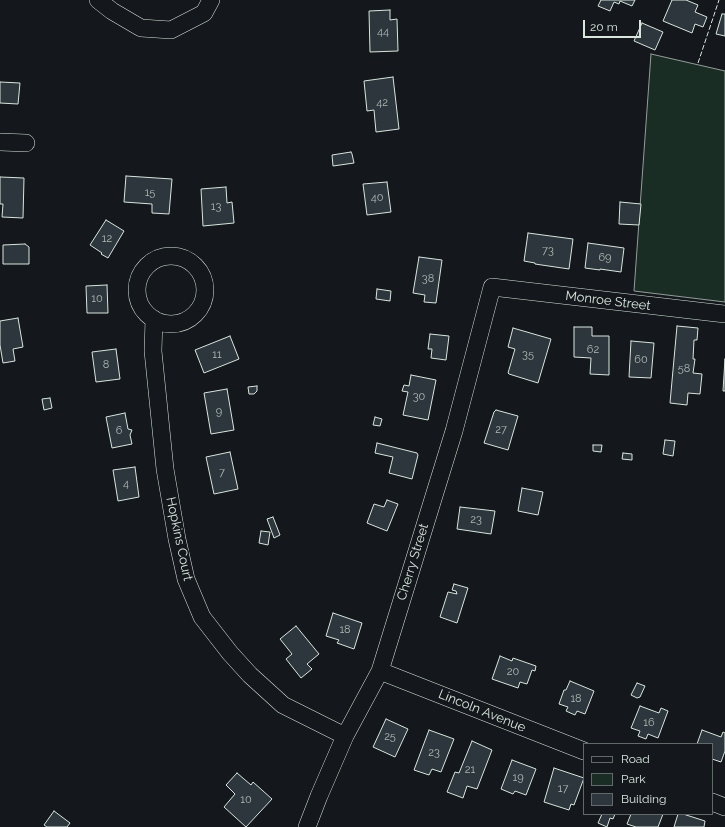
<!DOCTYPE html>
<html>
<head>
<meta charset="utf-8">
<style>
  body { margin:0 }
  #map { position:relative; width:725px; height:827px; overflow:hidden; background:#14181c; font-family:Raleway,sans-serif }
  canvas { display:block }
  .legend { position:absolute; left:583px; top:743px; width:130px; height:72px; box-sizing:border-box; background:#14181c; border:1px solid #626a69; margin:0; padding:5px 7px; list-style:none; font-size:12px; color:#d8e6dc }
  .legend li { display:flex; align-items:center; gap:8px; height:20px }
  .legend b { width:20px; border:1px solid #626a69 }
  .scale { position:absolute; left:583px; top:20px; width:58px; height:18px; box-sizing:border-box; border:2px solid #d8e6dc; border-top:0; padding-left:5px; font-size:12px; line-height:14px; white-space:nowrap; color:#d8e6dc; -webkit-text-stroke:3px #14181c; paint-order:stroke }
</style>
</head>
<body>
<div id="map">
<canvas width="725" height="827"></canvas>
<ul class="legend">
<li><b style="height:5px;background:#14181c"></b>Road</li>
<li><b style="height:11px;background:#1a2d24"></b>Park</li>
<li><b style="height:11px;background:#2c363c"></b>Building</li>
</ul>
<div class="scale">20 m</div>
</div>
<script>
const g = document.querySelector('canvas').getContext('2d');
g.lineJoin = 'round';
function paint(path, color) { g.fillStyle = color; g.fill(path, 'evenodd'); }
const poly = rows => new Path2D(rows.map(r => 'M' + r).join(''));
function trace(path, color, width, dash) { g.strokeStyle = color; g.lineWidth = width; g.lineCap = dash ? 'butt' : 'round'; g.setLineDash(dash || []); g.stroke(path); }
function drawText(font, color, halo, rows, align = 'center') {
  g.font = font + ' Raleway,sans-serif'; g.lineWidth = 3; g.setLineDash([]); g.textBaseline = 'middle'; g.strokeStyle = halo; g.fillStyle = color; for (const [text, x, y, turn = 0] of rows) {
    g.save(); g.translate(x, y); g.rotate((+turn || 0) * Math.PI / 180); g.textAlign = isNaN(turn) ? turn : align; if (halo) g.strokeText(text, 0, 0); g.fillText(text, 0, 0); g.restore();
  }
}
const green = poly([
  [651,54,725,71,725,302,634,291,651,54]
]);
paint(green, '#1a2d24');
trace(green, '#939e99', 1);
const building = poly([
  [601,0,635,0,632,6,620,1,619,4,614,2,610,11,598,6,601,0],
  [672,0,686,0,698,5,695,12,707,17,703,27,695,24,692,33,663,21,672,0],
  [390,10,390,20,397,19,398,51,370,52,369,11,390,10],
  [722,14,725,14,725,36,716,34,722,14],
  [642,23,663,32,655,50,634,41,642,23],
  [393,77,399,129,376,132,374,110,367,111,364,81,393,77],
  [0,82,20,83,18,104,0,103,0,82],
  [351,152,352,154,354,163,333,166,332,155,351,152],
  [126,176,172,179,169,214,152,213,152,204,124,202,126,176],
  [0,177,24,178,23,218,2,217,3,204,0,204,0,177],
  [387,182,391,212,367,215,363,184,387,182],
  [226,187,227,203,232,202,234,223,203,226,201,189,226,187],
  [620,202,641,204,639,225,619,224,620,202],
  [106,220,124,231,108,258,101,254,102,253,90,245,106,220],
  [528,233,573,239,569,269,535,264,535,263,524,261,528,233],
  [588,243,624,248,621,272,600,269,600,270,585,268,588,243],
  [25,244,29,247,29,264,3,264,3,245,25,244],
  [419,257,442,260,436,303,424,302,425,295,413,293,419,257],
  [107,285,108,313,87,313,86,286,107,285],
  [377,289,391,291,390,301,376,299,377,289],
  [18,318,23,347,13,349,15,361,3,363,0,345,0,321,18,318],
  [677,326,698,328,697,340,694,340,693,359,695,359,693,373,702,374,700,394,688,393,687,405,670,403,677,326],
  [574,327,592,327,592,336,609,336,609,375,590,374,591,358,574,357,574,327],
  [513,328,551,339,538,383,509,374,508,373,515,349,508,347,513,328],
  [430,334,449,336,446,360,431,358,432,349,428,349,430,334],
  [230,336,239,359,204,373,195,350,230,336],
  [631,341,654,343,651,378,629,377,631,341],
  [116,349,120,379,96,382,92,352,116,349],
  [725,359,725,391,723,391,725,359],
  [411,375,436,380,428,420,403,415,408,392,402,391,404,385,409,386,411,375],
  [257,386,257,391,254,394,249,394,248,387,257,386],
  [227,389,234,430,211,434,204,393,227,389],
  [50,398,52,408,44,410,42,399,50,398],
  [496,410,518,416,508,450,484,443,494,412,496,410],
  [125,413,128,429,132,430,130,435,132,444,112,448,106,417,125,413],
  [375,417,382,419,380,426,373,425,375,417],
  [665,440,675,441,673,456,663,454,665,440],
  [377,443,417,453,418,455,412,479,389,473,393,457,375,453,377,443],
  [593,445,602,445,601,452,593,451,593,445],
  [230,452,238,489,214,494,206,457,230,452],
  [623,453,632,454,632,460,622,459,623,453],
  [135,467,139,497,118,501,113,470,135,467],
  [522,488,543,492,538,515,518,511,522,488],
  [387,500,398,504,387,531,367,523,374,504,384,507,387,500],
  [460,507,495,511,491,534,457,529,460,507],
  [273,517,280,535,274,538,267,519,273,517],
  [261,531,270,532,268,545,259,543,261,531],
  [454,584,468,588,457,623,440,617,448,592,457,594,456,591,452,590,454,584],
  [333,613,362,623,354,649,337,643,339,640,326,636,333,613],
  [296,626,319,654,307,664,312,669,301,678,286,659,292,654,280,639,296,626],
  [500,656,512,661,513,658,536,666,535,671,532,670,527,684,520,682,518,688,492,679,500,656],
  [570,681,594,691,585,714,577,711,575,715,566,711,568,707,559,704,564,690,566,690,570,681],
  [637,683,645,686,640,697,637,698,631,695,637,683],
  [640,706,659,713,661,708,668,711,658,738,648,734,646,739,638,736,640,731,631,728,640,706],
  [386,719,408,729,395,757,373,747,386,719],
  [429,730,454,739,441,772,432,769,429,775,414,770,429,730],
  [702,730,721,737,723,732,725,733,725,751,721,762,712,759,712,744,697,744,702,730],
  [472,741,492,750,477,789,467,786,463,798,447,792,455,772,459,773,472,741],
  [512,760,536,769,526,795,515,791,513,794,501,789,512,760],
  [554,768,584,778,574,805,571,804,569,810,544,802,554,768],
  [237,773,251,785,253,782,272,799,246,827,224,807,235,794,226,785,237,773],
  [54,811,70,823,67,827,47,827,44,825,54,811],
  [601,814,615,814,613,819,610,818,607,827,598,823,602,814,601,814],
  [631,814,663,814,658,827,636,827,627,824,631,814],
  [678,814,683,814,705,821,704,827,674,827,678,814]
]);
paint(building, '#2c363c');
trace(building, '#d8e6dc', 1);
const street = poly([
  [98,0,112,11,141,28,171,30,204,13,211,0],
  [0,142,26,143],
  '137 290a34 34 0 1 1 68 0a34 34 0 1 1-68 0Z',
  [154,319,153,351,165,469,177,539,186,579,202,617,230,653,250,675,283,705,345,736],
  [380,671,584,751],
  [712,802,725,807],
  [307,827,319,796,345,736,380,671,454,431,492,287,725,314]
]);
trace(street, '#d8e6dc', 18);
trace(street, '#14181c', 17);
trace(poly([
  [698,63,719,0]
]), '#d8e6dc', 1, [5, 2]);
drawText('11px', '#adbab4', null, [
  ["44",383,32],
  ["42",382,103],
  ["15",150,193],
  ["40",377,198],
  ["13",216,207],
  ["12",107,239],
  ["73",548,251],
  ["69",605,258],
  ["38",428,279],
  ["10",97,299],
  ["62",593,350],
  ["11",217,355],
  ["35",528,355],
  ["60",641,360],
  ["8",106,365],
  ["58",684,369],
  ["30",419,397],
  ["9",219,412],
  ["27",501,430],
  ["6",119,431],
  ["7",222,473],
  ["4",126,484],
  ["23",476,520],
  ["18",345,630],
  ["20",513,672],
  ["18",576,699],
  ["16",649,723],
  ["25",390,737],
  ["23",434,753],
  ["21",470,770],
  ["19",518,778],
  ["17",563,789],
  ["10",246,800]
]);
drawText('13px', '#d8e6dc', '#14181c', [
  ["Monroe Street",608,301,7],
  ["Hopkins Court",179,539,78],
  ["Cherry Street",413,562,-73],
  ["Lincoln Avenue",482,711,22]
]);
</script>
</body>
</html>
